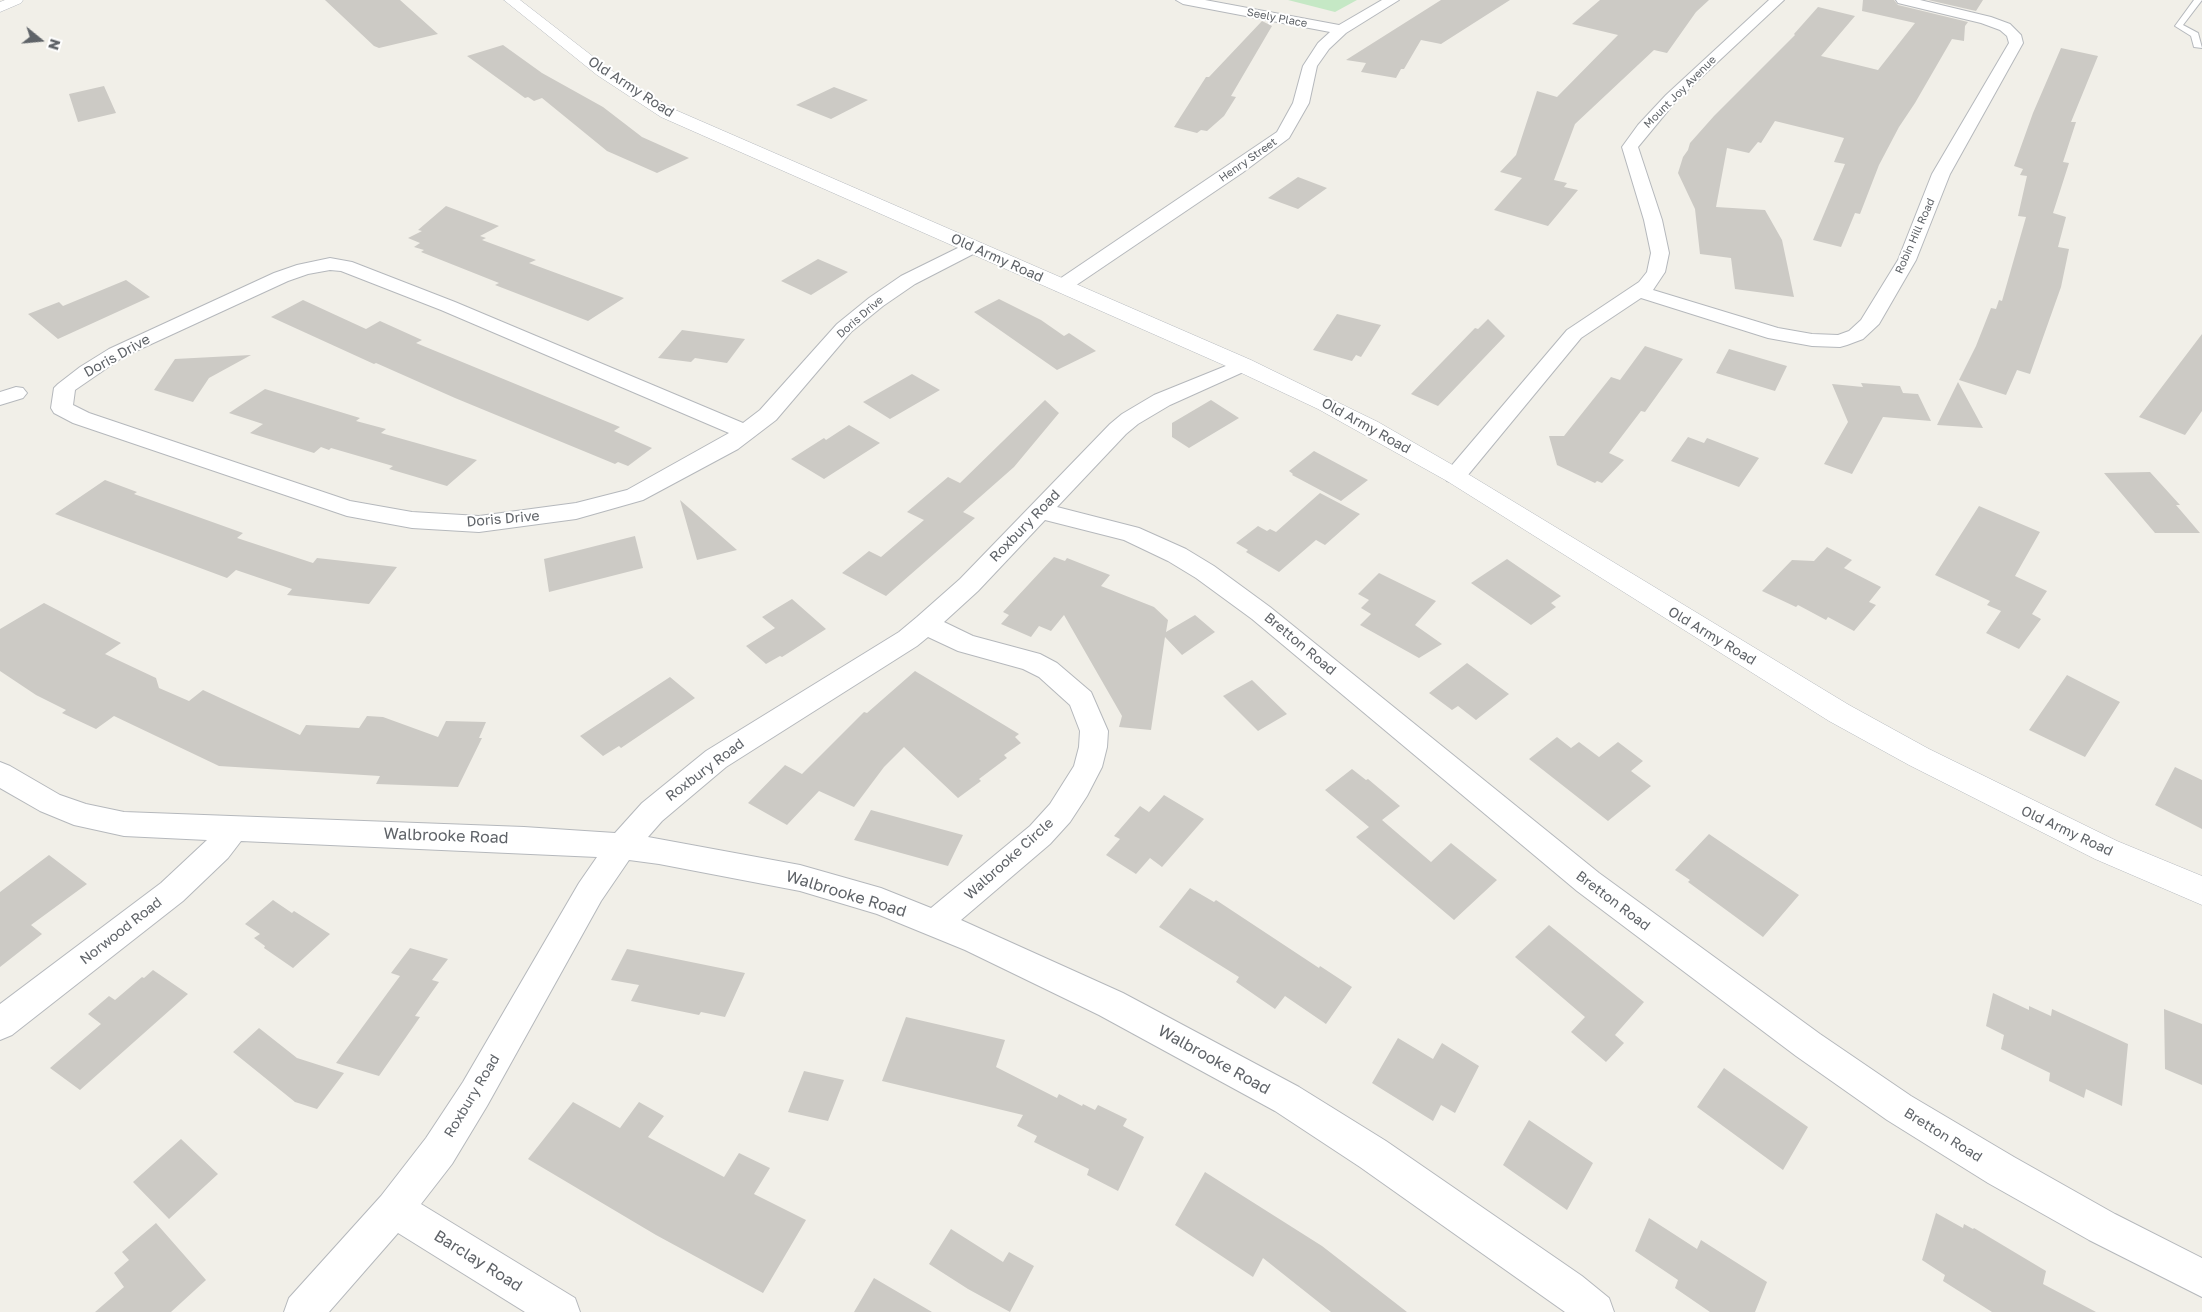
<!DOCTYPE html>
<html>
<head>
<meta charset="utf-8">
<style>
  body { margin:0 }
  #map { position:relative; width:2202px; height:1312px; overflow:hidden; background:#f1efe8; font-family:"Golos Text",sans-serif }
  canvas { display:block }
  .north { position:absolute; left:15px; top:15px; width:50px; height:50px; -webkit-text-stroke:4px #fff; paint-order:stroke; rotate:107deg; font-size:14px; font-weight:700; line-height:20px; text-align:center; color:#5f6368 }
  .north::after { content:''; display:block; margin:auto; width:18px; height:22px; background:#5f6368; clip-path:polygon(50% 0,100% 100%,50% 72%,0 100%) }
</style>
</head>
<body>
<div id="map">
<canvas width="2202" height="1312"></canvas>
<div class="north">N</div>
</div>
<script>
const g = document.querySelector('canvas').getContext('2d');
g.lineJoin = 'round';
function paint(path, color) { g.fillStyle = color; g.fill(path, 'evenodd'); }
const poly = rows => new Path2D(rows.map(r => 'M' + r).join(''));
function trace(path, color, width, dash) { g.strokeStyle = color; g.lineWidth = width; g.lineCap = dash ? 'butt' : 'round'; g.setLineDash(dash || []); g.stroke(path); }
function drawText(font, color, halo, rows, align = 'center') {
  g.font = font + ' "Golos Text",sans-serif'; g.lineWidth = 4; g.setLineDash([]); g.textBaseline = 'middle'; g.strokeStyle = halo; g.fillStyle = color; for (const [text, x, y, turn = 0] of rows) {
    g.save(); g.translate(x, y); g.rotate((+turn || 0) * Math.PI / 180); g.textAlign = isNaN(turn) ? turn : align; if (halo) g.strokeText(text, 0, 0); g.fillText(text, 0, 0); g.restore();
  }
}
paint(poly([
  [1288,0,1357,0,1335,12]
]), '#c5e8c5');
paint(poly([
  [325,0,400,0,438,34,379,48,374,46],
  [1441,0,1510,0,1441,44,1421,40,1404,69,1401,69,1396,78,1361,72,1366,63,1346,60],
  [1600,0,1709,0,1696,12,1667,53,1654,50,1575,124,1554,180,1567,183,1564,187,1578,190,1548,226,1494,210,1522,178,1500,172,1516,155,1537,91,1557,97,1618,35,1572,24],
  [1863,0,1894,0,1898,5,1968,22,1965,26,1964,41,1952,39,1915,103,1899,127,1879,165,1860,214,1855,213,1841,247,1813,240,1845,164,1834,162,1844,138,1775,121,1761,143,1758,142,1749,153,1727,148,1716,207,1765,210,1782,240,1794,297,1735,289,1731,258,1700,254,1695,209,1678,173,1683,157,1688,150,1690,143,1714,116,1795,35,1794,34,1818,7,1855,16,1821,56,1878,70,1915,23,1862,11],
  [1928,0,1983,0,1976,11],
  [1262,21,1272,26,1231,96,1236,97,1224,116,1207,131,1201,130,1197,133,1174,127,1206,77,1209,77],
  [503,45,542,73,603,107,642,137,689,158,657,173,607,151,542,98,534,101,528,97,525,98,467,56],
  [2061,48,2098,56,2071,122,2076,122,2063,162,2069,163,2053,213,2066,217,2058,247,2069,249,2061,287,2030,374,2017,370,2006,395,1959,380,1976,346,1991,308,1996,309,1999,300,2002,301,2026,217,2018,216,2027,176,2020,175,2023,169,2014,166,2033,113],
  [104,86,116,113,78,122,69,94],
  [834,87,868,100,831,119,796,105],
  [1298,177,1327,188,1298,209,1268,198],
  [446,206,499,226,480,236,486,238,482,240,536,260,529,263,624,298,588,321,495,285,499,283,421,252,424,250,414,247,420,243,408,238,422,231,418,230],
  [818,259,848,272,811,295,781,281],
  [126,280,150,297,58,339,28,314,59,302,63,306],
  [999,299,1041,320,1064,336,1069,333,1096,351,1057,370,974,312],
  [303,300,366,329,380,321,422,340,416,343,620,427,614,431,652,448,628,466,618,462,615,464,455,398,376,363,374,364,271,317],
  [1337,314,1381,325,1361,357,1356,355,1352,361,1313,350],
  [1488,319,1505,336,1438,406,1411,394,1475,328,1478,329],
  [682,330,745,339,727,363,695,358,691,362,658,358],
  [2202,334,2202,411,2185,435,2139,417],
  [1645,346,1683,359,1645,412,1641,411,1609,453,1624,460,1602,483,1597,481,1595,483,1557,465,1549,436,1564,436,1611,377,1620,380],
  [1729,349,1787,366,1775,391,1716,373],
  [251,355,209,378,193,402,154,390,175,359],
  [912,374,940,390,890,419,863,402],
  [1958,382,1983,428,1937,425],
  [1861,383,1900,386,1903,393,1918,394,1931,421,1883,417,1852,474,1824,464,1848,422,1832,384,1863,387],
  [265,389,360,418,356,421,386,429,381,433,477,460,447,486,389,469,393,466,331,448,329,450,321,447,314,453,250,433,263,424,229,413],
  [1045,400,1059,413,1014,467,963,512,975,518,886,596,842,573,869,551,881,557,924,520,907,512,948,477,960,483],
  [1211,400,1239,418,1189,448,1172,437,1172,423],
  [849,425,880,443,824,479,791,459,824,438,826,440],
  [1688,437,1704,443,1707,438,1759,458,1739,487,1671,461],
  [1314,451,1368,480,1341,501,1292,475,1293,474,1289,471],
  [2150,472,2180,505,2176,505,2200,533,2155,533,2104,473],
  [105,480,137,492,134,494,243,533,237,538,313,563,317,558,397,567,369,604,287,595,292,589,236,570,227,578,55,514],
  [1320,493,1360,514,1325,545,1316,540,1279,572,1246,552,1248,550,1236,543,1258,526,1267,531,1270,529,1276,532],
  [680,500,737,550,697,560],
  [1979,506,2040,532,2015,576,2047,591,2032,614,2041,619,2019,649,1986,633,2001,611,1987,605,1990,601,1935,575],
  [635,536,643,568,549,592,544,559],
  [1827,547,1852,560,1844,568,1881,587,1869,602,1876,605,1854,631,1828,617,1826,620,1798,605,1796,607,1762,591,1792,560,1814,561],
  [1054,557,1065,561,1067,558,1110,575,1101,586,1154,607,1168,620,1166,632,1195,615,1215,632,1182,655,1165,637,1151,730,1119,727,1122,716,1064,615,1051,631,1039,626,1031,637,1001,624,1009,615,1003,612],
  [1507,559,1561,596,1551,603,1556,607,1531,625,1471,583],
  [1379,573,1436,601,1415,625,1442,644,1419,658,1360,625,1371,614,1361,608,1369,600,1358,594],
  [792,599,826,629,782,657,780,656,766,664,746,646,775,628,762,617],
  [44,603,121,643,105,654,156,678,159,688,189,701,203,690,300,735,306,725,359,728,367,716,383,717,438,737,446,721,486,722,479,738,482,738,458,787,376,784,380,776,219,766,114,716,96,729,62,713,66,710,36,695,0,671,0,629],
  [1467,663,1509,694,1476,720,1458,706,1452,710,1429,693],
  [915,671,1019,734,1015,737,1021,743,1004,755,1007,758,979,779,981,781,958,798,904,747,884,767,854,807,819,791,787,825,748,803,785,765,802,774,864,712,867,713],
  [2067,675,2120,702,2085,757,2029,730],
  [670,677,695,698,621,748,619,746,603,756,580,736],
  [1252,680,1287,714,1258,731,1223,696],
  [1557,737,1571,748,1579,742,1599,757,1618,742,1643,761,1631,771,1651,786,1608,821,1529,759],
  [2175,767,2202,780,2202,829,2155,805],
  [1352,769,1366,780,1368,779,1400,806,1382,820,1431,862,1451,843,1497,880,1454,920,1356,837,1369,827,1325,790],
  [1164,795,1204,819,1162,867,1150,858,1136,874,1106,855,1120,839,1114,836,1140,806,1149,812],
  [871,810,963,835,948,866,854,840],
  [1709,834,1799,895,1763,937,1688,882,1690,880,1675,870],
  [49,855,87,884,31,925,42,934,0,967,0,892],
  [1190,888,1214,902,1216,900,1319,968,1320,966,1352,987,1326,1024,1285,996,1275,1009,1236,982,1239,977,1159,927],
  [273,900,292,913,294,911,330,934,293,968,264,948,265,946,254,938,260,934,245,924],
  [1549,925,1644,1002,1615,1035,1624,1043,1606,1062,1571,1032,1585,1017,1515,957],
  [410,948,448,959,432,980,439,982,415,1016,420,1017,379,1076,336,1063,400,976,391,973],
  [627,949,745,973,725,1017,701,1012,699,1015,631,1001,639,985,611,980],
  [153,970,188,994,80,1090,50,1068,101,1024,88,1014,109,996,115,1000,142,977,144,978],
  [1993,993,2029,1010,2029,1006,2051,1016,2052,1009,2128,1044,2122,1106,2086,1089,2084,1098,2049,1081,2050,1073,2001,1049,2004,1035,1986,1026],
  [2164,1009,2202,1024,2202,1085,2165,1069],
  [906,1017,1005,1040,996,1067,1057,1098,1059,1094,1082,1106,1083,1104,1095,1110,1098,1105,1127,1119,1123,1126,1144,1137,1118,1191,1087,1175,1089,1169,1034,1142,1037,1136,1017,1126,1023,1115,882,1081],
  [259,1028,297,1058,344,1073,317,1109,295,1102,233,1052],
  [1398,1038,1433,1059,1442,1043,1479,1066,1455,1113,1441,1105,1433,1121,1372,1083],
  [1724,1068,1808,1127,1783,1170,1697,1107],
  [804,1071,844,1080,828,1121,788,1112],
  [573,1102,620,1128,639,1102,664,1116,648,1137,724,1177,739,1153,770,1168,754,1194,806,1220,763,1293,656,1235,528,1159],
  [1529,1120,1593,1163,1567,1210,1503,1165],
  [181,1139,218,1174,169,1219,133,1182],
  [1205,1172,1322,1246,1407,1312,1331,1312,1263,1258,1253,1277,1175,1225],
  [1936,1213,1963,1228,1964,1224,1973,1229,1974,1228,2046,1271,2043,1284,2096,1312,1992,1312,1943,1281,1945,1275,1922,1260],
  [1649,1218,1697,1249,1701,1240,1767,1282,1755,1312,1710,1312,1675,1288,1678,1280,1635,1251],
  [156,1223,206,1280,171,1312,95,1312,124,1287,114,1273,129,1260,122,1252],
  [951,1229,1003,1262,1009,1252,1034,1266,1010,1312,968,1289,929,1264],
  [874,1278,932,1312,854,1312]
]), '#cccac5');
const lane = poly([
  [2194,0,2202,0,2183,25,2198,33,2202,48,2194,47,2191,36,2175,26,2194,0]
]);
const street = poly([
  [1176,0,1205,0,1339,25,1382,0,1399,0,1346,33,1329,49,1317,66,1309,103,1289,138,1242,173,1069,290,1062,292,1055,290,1052,286,1055,282,1277,132,1293,103,1303,66,1318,43,1330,32,1183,4,1176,0],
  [1769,0,1784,0,1676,101,1638,147,1662,220,1669,253,1665,272,1653,290,1778,328,1812,334,1838,335,1849,331,1861,320,1898,260,1932,174,2009,43,2007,36,2000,30,1981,23,1898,3,1896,0,1920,0,1991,17,2010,24,2021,35,2023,43,1950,174,1916,260,1879,324,1863,339,1847,345,1840,347,1812,346,1768,338,1641,298,1581,338,1463,481,1455,483,1447,481,1444,476,1447,471,1567,330,1639,282,1647,272,1651,253,1644,220,1622,147,1638,125,1666,95,1769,0],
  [972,241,979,243,981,247,979,251,915,284,883,306,851,332,776,420,738,449,643,500,576,519,479,532,412,528,347,516,73,423,54,413,51,408,54,388,58,384,80,367,109,349,274,273,297,265,330,258,352,262,455,302,743,423,760,410,837,324,869,298,901,276,972,241],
  [330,270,341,271,441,310,729,433,627,490,576,503,479,516,412,512,350,501,89,413,73,405,75,390,123,357,288,281,308,274,330,270],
  [1243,359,1250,361,1253,365,1250,369,1170,405,1138,424,1126,434,1057,507,1139,528,1186,549,1214,566,1270,607,1599,873,1820,1034,1911,1096,2014,1157,2115,1214,2202,1258,2202,1297,2089,1240,1988,1183,1887,1120,1796,1056,1577,891,1252,619,1196,578,1168,561,1124,540,1045,520,978,591,944,622,973,636,1040,654,1057,663,1091,692,1108,731,1107,747,1102,767,1087,796,1070,822,1050,844,961,920,1123,993,1299,1087,1386,1141,1582,1276,1609,1298,1614,1312,1565,1312,1360,1167,1275,1111,1099,1015,965,950,877,914,800,891,659,864,629,860,601,901,487,1106,452,1164,421,1204,575,1298,580,1312,525,1312,398,1233,329,1312,284,1312,289,1298,381,1196,426,1138,463,1082,579,883,597,857,241,841,228,858,183,901,12,1035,0,1040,0,1004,161,883,207,840,124,836,74,825,40,811,0,788,0,762,10,766,60,795,86,804,124,812,524,827,615,833,642,803,706,751,899,632,917,617,960,579,1110,424,1122,414,1154,395,1243,359],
  [928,637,958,651,1023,669,1039,677,1070,705,1080,731,1079,747,1074,766,1050,804,1030,826,931,908,881,888,800,865,648,837,662,821,726,767,917,646,928,637],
  [16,387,23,388,27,393,23,398,0,405,0,392,16,387]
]);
const secondary = poly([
  [5,0,23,0,21,3,0,12,0,2,5,0],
  [504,0,520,0,609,69,673,109,1251,360,1378,422,1463,471,1849,705,1929,749,2117,841,2202,876,2202,905,2095,859,1909,765,1829,721,1447,481,1318,409,1235,370,661,117,597,75,504,0]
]);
trace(lane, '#b5b8bc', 2);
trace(street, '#b5b8bc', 2);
trace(secondary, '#b6babf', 1);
paint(lane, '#fff');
paint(street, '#fff');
paint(secondary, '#fff');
drawText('11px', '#5f6368', '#fff', [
  ["Seely Place",1277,18,11],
  ["Mount Joy Avenue",1680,92,-45],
  ["Henry Street",1248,160,-35],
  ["Robin Hill Road",1915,236,-66],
  ["Doris Drive",860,317,-41]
]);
drawText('14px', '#5f6368', '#fff', [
  ["Old Army Road",631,87,33],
  ["Old Army Road",997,258,24],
  ["Doris Drive",117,356,-29],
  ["Old Army Road",1366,426,29],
  ["Doris Drive",503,519,-5],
  ["Roxbury Road",1025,526,-46],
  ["Old Army Road",1712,636,31],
  ["Bretton Road",1300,644,40],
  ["Roxbury Road",705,770,-37],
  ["Old Army Road",2067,831,25],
  ["Walbrooke Circle",1009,859,-42],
  ["Bretton Road",1613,901,37],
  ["Norwood Road",121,931,-38],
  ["Roxbury Road",472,1096,-59],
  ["Bretton Road",1943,1135,32]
]);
drawText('16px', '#5f6368', '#fff', [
  ["Walbrooke Road",446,836,2],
  ["Walbrooke Road",846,894,17],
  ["Walbrooke Road",1214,1060,29],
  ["Barclay Road",478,1261,32]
]);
</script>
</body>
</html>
